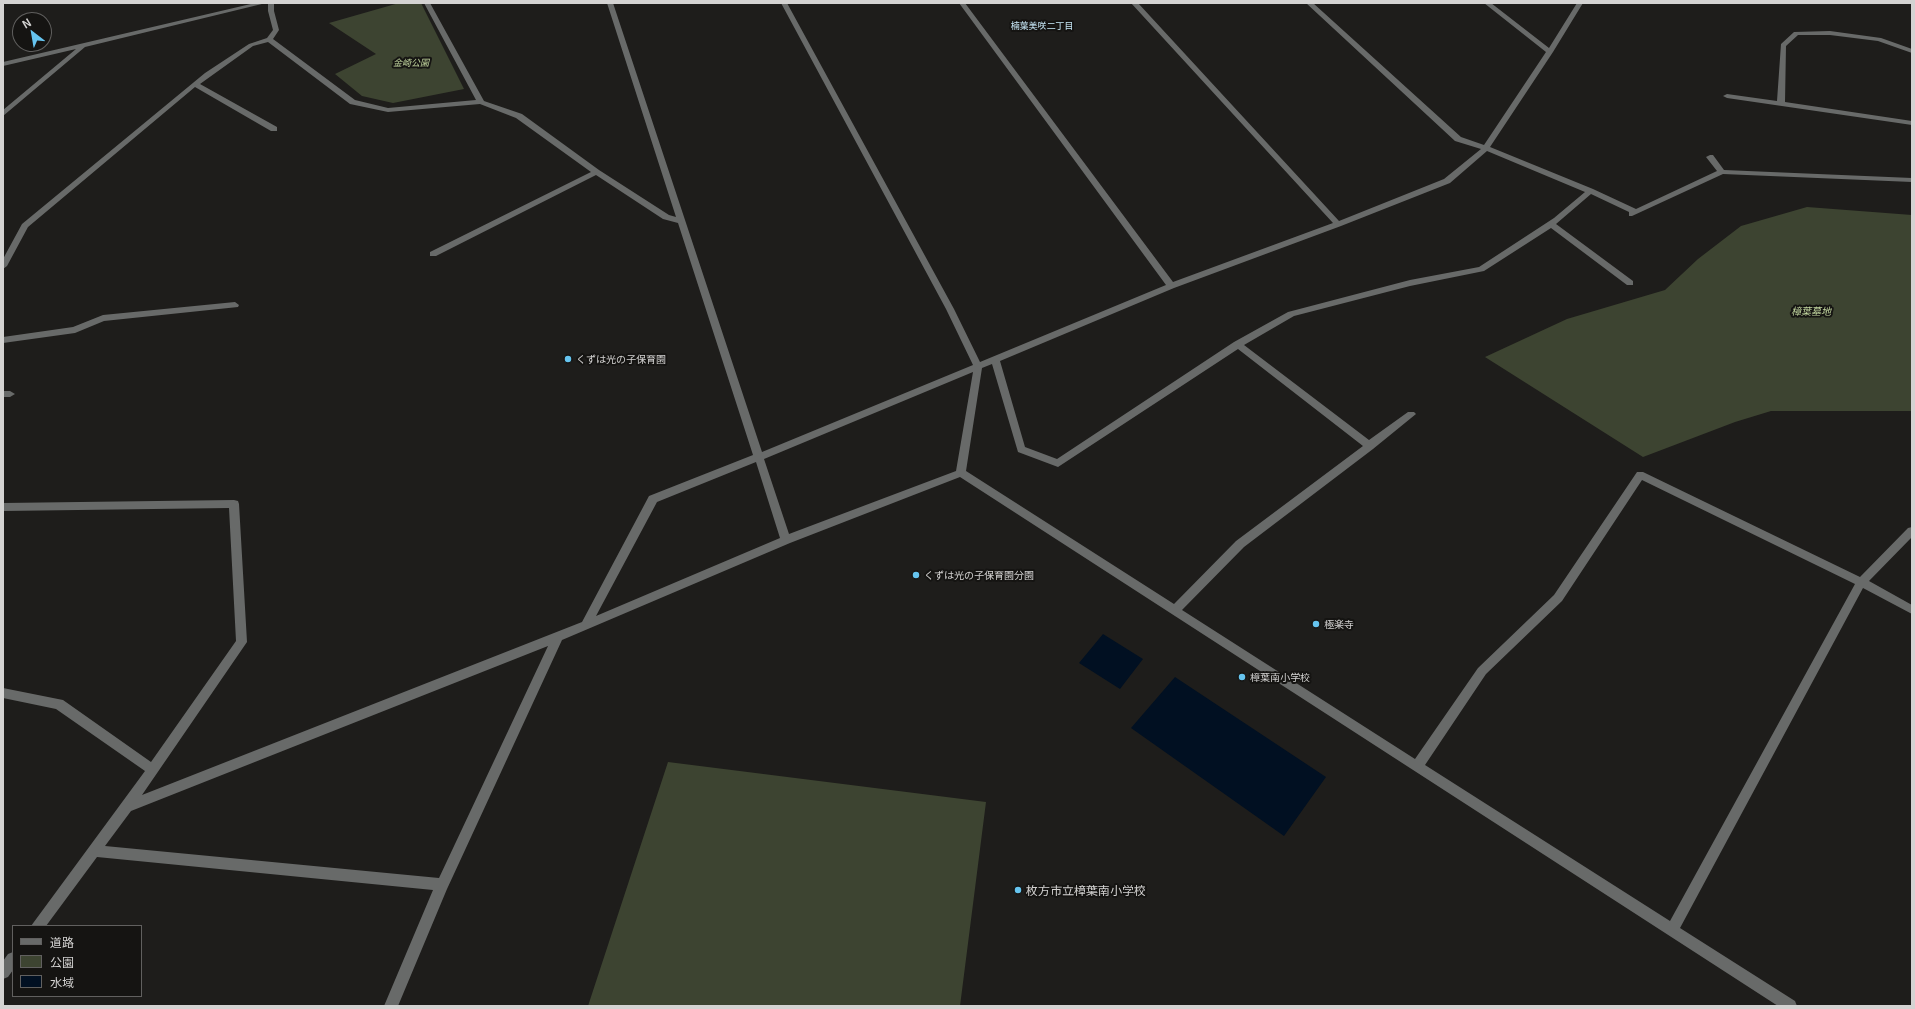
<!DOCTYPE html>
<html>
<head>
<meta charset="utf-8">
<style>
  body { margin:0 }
  #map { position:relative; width:1915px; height:1009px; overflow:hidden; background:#1e1d1b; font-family:Georgia,"Noto Sans JP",serif }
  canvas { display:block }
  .frame { position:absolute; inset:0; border:4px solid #d4d3d2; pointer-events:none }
  .legend { position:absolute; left:12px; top:925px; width:130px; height:72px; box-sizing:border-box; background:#151412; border:1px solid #61605f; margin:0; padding:5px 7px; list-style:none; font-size:12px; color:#d4d3d2 }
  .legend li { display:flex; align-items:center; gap:8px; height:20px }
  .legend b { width:20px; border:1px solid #61605f }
  .north { position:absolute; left:12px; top:12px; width:40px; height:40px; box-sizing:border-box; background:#151412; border:1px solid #61605f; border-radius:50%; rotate:329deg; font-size:11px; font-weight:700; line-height:16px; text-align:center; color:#d4d3d2 }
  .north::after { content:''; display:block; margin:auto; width:14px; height:18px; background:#66c4ef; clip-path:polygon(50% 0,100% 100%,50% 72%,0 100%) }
</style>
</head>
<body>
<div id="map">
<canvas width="1915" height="1009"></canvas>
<div class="frame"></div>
<ul class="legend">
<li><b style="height:5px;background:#686a69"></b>道路</li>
<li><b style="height:11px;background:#3d4431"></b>公園</li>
<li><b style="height:11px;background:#011022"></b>水域</li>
</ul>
<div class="north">N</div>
</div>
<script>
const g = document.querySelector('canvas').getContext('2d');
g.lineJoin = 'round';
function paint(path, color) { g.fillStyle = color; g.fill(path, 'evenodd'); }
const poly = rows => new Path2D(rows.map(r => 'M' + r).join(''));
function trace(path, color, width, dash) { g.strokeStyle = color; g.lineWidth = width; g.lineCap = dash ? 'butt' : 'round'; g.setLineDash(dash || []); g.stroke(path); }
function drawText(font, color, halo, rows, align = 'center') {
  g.font = font + ' Georgia,"Noto Sans JP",serif'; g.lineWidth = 4; g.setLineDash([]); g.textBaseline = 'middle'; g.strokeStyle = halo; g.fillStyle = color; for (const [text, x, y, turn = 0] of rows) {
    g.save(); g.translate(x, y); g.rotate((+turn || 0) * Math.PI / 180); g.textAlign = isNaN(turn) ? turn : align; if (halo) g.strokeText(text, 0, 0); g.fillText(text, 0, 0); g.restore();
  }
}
paint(poly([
  [399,3,421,3,464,89,393,103,362,96,335,74,376,54,329,23],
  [1807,207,1912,215,1912,411,1771,411,1735,422,1643,457,1485,357,1567,319,1665,290,1698,259,1741,226],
  [668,762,986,802,960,1006,588,1006]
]), '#3d4431');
paint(poly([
  [1103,634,1143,659,1120,689,1079,663],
  [1175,677,1326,777,1284,836,1131,728]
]), '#011022');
paint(poly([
  [255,3,266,3,85,47,3,116,3,110,76,49,3,66,3,62,255,3],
  [268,3,274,3,274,11,279,30,273,39,355,100,388,108,476,100,424,3,430,3,484,101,522,114,599,170,669,215,676,217,607,3,613,3,762,452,973,365,946,309,781,3,787,3,954,309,980,362,1166,285,959,3,965,3,1173,282,1333,223,1131,3,1138,3,1339,221,1444,179,1481,149,1455,141,1306,3,1313,3,1461,137,1484,145,1546,52,1484,3,1491,3,1549,48,1577,3,1583,3,1553,52,1490,147,1593,189,1636,209,1717,171,1706,157,1710,155,1713,155,1724,170,1912,178,1912,182,1723,174,1632,216,1629,216,1629,212,1591,194,1556,224,1633,281,1633,285,1627,285,1551,228,1484,271,1410,286,1294,316,1244,345,1369,440,1408,412,1414,412,1416,414,1373,449,1244,547,1182,610,1415,759,1478,668,1554,595,1637,472,1643,472,1860,577,1908,528,1912,527,1912,537,1869,581,1912,605,1912,614,1863,588,1680,928,1795,1001,1797,1006,1778,1006,960,477,790,543,562,640,447,889,398,1006,384,1006,433,890,97,857,46,926,31,926,145,771,56,709,3,698,3,688,63,700,151,762,236,641,229,508,3,511,3,503,234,500,238,501,239,504,247,642,142,795,582,622,649,496,753,455,678,223,663,219,596,175,436,256,430,256,430,252,591,172,516,118,480,104,388,112,350,104,268,42,253,46,200,84,277,127,277,131,271,131,195,87,28,227,7,266,3,269,3,259,22,224,205,73,249,44,267,38,273,30,268,11,268,3],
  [1487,151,1585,192,1554,218,1479,267,1410,280,1288,312,1234,342,1057,459,1025,447,1000,361,1174,288,1341,226,1450,183,1487,151],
  [1238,349,1363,446,1236,541,1174,604,966,471,982,368,992,364,1018,452,1058,467,1238,349],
  [973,372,956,471,789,534,764,459,973,372],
  [756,462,780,538,596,616,657,502,756,462],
  [1642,480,1855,584,1670,921,1425,765,1486,674,1562,601,1642,480],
  [548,646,439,878,105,846,131,811,548,646],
  [1830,31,1881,38,1912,49,1912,53,1878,41,1830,35,1798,35,1786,46,1785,102,1912,121,1912,125,1727,98,1723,96,1727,94,1777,101,1781,44,1794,32,1830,31],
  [235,302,239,305,238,307,104,321,75,333,3,343,3,337,73,327,103,315,235,302],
  [3,391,10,391,15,394,10,397,3,397,3,391],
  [13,952,13,970,8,977,3,979,3,961,8,954,13,952]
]), '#686a69');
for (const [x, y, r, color] of [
  [568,359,4,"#66c4ef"],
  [916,575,4,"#66c4ef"],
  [1316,624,4,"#66c4ef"],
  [1242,677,4,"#66c4ef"],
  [1018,890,4,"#66c4ef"]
]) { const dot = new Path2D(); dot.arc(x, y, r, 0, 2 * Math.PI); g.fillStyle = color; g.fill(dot); trace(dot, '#151412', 1.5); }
drawText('9px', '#c8e8f8', '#151412', [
  ["楠葉美咲二丁目",1042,26]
]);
drawText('italic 9px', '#c2d69f', '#151412', [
  ["金崎公園",411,63]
]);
drawText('italic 10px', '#c2d69f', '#151412', [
  ["樟葉墓地",1811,311]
]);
drawText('10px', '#d4d3d2', '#151412', [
  ["くずは光の子保育園",576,359],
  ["くずは光の子保育園分園",924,575],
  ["極楽寺",1324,624],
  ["樟葉南小学校",1250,677]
], 'left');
drawText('12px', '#d4d3d2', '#151412', [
  ["枚方市立樟葉南小学校",1026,890]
], 'left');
</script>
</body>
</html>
